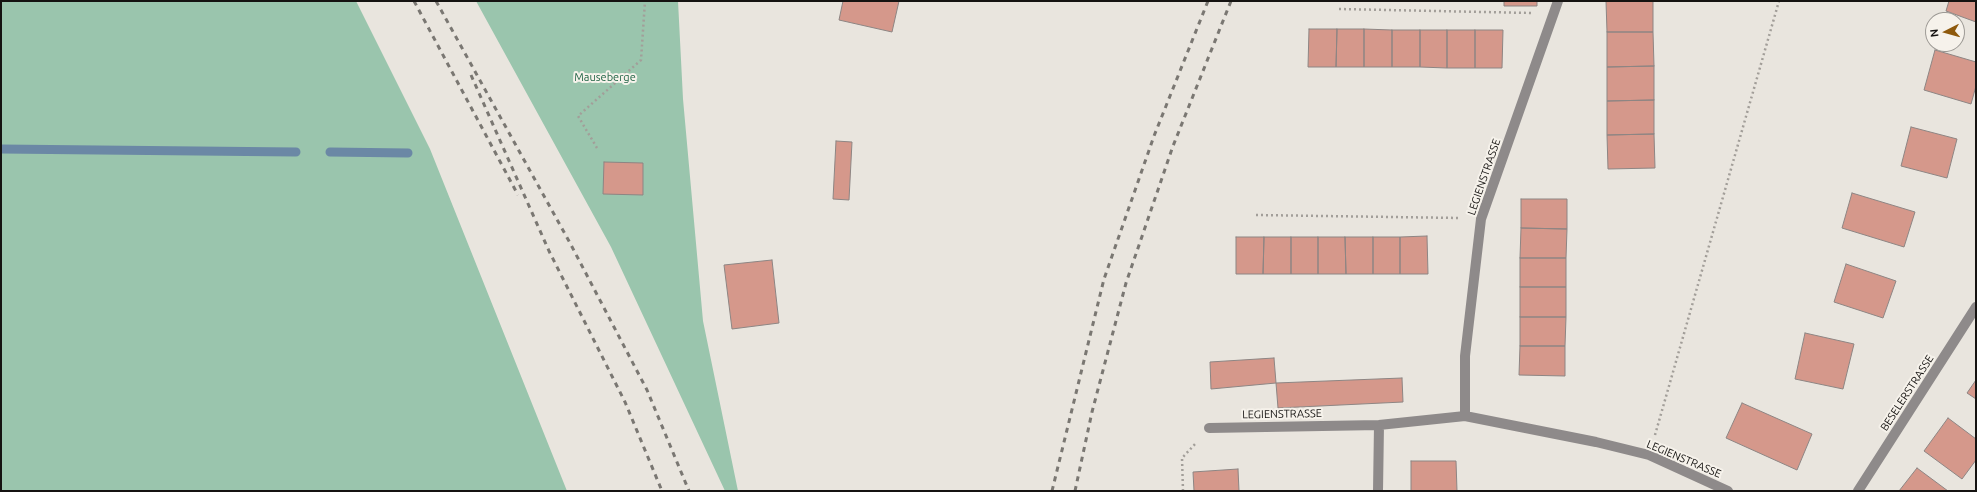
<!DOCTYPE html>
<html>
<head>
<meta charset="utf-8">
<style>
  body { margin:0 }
  #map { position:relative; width:1977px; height:492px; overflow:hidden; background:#e9e5de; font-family:Ubuntu,sans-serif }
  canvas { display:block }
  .frame { position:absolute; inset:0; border:2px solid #151311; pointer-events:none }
  .north { position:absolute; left:1925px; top:12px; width:40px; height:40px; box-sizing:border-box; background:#f6f2eb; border:1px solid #9c9994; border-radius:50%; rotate:264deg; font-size:11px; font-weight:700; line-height:16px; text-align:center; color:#151311 }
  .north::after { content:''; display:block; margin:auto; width:14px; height:18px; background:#8e590c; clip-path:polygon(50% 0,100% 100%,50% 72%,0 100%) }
</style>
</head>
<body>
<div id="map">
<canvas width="1977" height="492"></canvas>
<div class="frame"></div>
<div class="north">N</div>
</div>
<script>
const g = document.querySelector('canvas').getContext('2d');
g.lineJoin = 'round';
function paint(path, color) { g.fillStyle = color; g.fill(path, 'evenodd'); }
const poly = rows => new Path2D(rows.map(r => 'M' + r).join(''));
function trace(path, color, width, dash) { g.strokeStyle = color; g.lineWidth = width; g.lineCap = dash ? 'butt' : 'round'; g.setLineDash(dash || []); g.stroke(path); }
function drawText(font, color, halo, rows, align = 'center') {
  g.font = font + ' Ubuntu,sans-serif'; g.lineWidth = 4; g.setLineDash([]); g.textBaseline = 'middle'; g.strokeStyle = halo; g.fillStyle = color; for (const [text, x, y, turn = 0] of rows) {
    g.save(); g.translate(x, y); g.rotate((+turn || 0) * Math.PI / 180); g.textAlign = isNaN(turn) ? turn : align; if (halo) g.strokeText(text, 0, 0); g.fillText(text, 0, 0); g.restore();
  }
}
paint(poly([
  [1,1,356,1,430,149,567,491,1,491],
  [476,1,678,1,683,99,703,321,738,491,725,491,611,247]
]), '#9ac5ad');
trace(poly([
  [1,149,296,152],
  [330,152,408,153]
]), '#6b88a5', 9);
const building = poly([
  [843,1,899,1,892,32,839,20,843,1],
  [1504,1,1537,1,1537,6,1504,6,1504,1],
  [1606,1,1653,1,1653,32,1607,32,1606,1],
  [1949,1,1976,1,1976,22,1946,11,1949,1],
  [1309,29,1337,29,1336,67,1308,67,1309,29],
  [1337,29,1364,29,1364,67,1336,67,1337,29],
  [1364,29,1392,30,1392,67,1364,67,1364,29],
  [1392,30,1420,30,1420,67,1392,67,1392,30],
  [1420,30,1447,30,1447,68,1420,67,1420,30],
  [1447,30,1475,30,1475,68,1447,68,1447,30],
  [1475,30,1503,30,1502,68,1475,68,1475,30],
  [1607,32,1653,32,1654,66,1607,67,1607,32],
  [1935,50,1976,62,1976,86,1971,104,1924,90,1935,50],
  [1654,66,1654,100,1607,101,1607,67,1654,66],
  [1654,100,1654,134,1607,135,1607,101,1654,100],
  [1911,127,1957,139,1947,178,1901,166,1911,127],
  [1654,134,1655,168,1608,169,1607,135,1654,134],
  [836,141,852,142,849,200,833,199,836,141],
  [604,162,643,163,643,195,603,194,604,162],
  [1852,193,1915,212,1904,247,1842,228,1852,193],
  [1521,199,1567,199,1567,229,1521,228,1521,199],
  [1521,228,1567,229,1566,258,1520,258,1521,228],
  [1427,236,1428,274,1400,274,1400,237,1427,236],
  [1236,237,1264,237,1263,274,1236,274,1236,237],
  [1264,237,1291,237,1291,274,1263,274,1264,237],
  [1291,237,1318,237,1318,274,1291,274,1291,237],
  [1318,237,1345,237,1346,274,1318,274,1318,237],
  [1345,237,1373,237,1373,274,1346,274,1345,237],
  [1373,237,1400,237,1400,274,1373,274,1373,237],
  [1520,258,1566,258,1566,287,1520,287,1520,258],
  [772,260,779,323,732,329,724,265,772,260],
  [1846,264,1896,281,1883,318,1834,302,1846,264],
  [1520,287,1566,287,1566,317,1520,317,1520,287],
  [1520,317,1566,317,1565,346,1520,346,1520,317],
  [1805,333,1854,344,1843,389,1795,379,1805,333],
  [1520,346,1565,346,1565,376,1519,375,1520,346],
  [1274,358,1276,383,1211,389,1210,362,1274,358],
  [1402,378,1403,402,1278,408,1276,383,1402,378],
  [1976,380,1976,399,1967,393,1976,380],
  [1742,403,1812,434,1797,470,1726,438,1742,403],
  [1948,418,1976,439,1976,460,1962,479,1924,451,1948,418],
  [1411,461,1456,461,1457,491,1411,491,1411,461],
  [1917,468,1948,491,1899,491,1917,468],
  [1238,469,1239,491,1194,491,1193,472,1238,469]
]);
paint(building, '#d5988b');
trace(building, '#8d8583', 1);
trace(poly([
  [1339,9,1532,13],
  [597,148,578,116,641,60,645,1],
  [1256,215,1460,218],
  [1655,435,1779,1],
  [1183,491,1182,458,1196,443]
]), '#a29e99', 2.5, [2, 3]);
trace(poly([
  [1465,416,1465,356,1481,219,1558,1],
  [1209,428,1379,425,1465,416,1596,442,1649,455,1728,491],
  [1378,491,1379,425],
  [1858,491,1976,307]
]), '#8e8a8a', 10);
trace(poly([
  [414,1,518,195],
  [436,1,570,243,647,390,689,491],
  [471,75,549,251,625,402,662,491],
  [1052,491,1104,279,1154,136,1208,1],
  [1075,491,1092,412,1126,283,1173,146,1231,1]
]), '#7a7772', 3, [5, 5]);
drawText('11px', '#216546', '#f6f2eb', [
  ["Mauseberge",605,77]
]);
drawText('11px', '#151311', '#f6f2eb', [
  ["LEGIENSTRASSE",1484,177,-71],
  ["BESELERSTRASSE",1907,393,-57],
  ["LEGIENSTRASSE",1282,414,-1],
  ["LEGIENSTRASSE",1684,459,23]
]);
</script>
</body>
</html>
